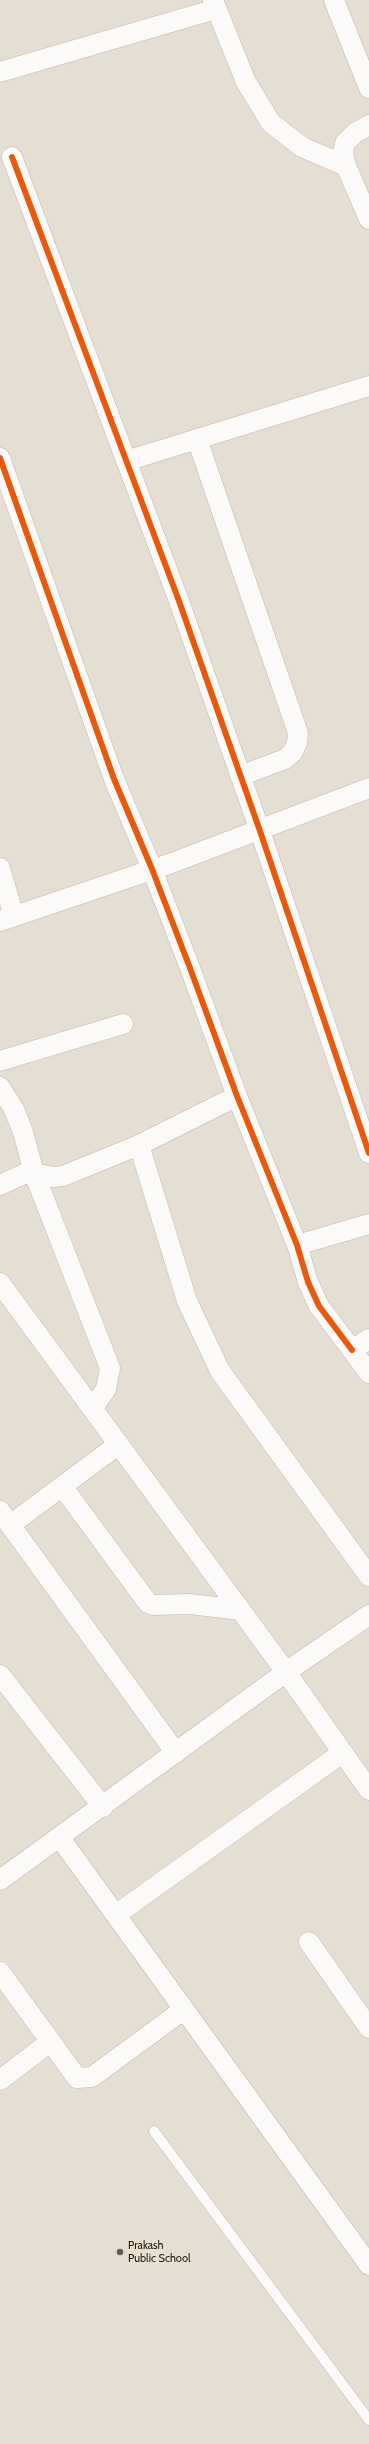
<!DOCTYPE html>
<html>
<head>
<meta charset="utf-8">
<style>
  body { margin:0 }
  canvas { display:block; background:#e4ded3 }
</style>
</head>
<body>
<canvas width="369" height="2444"></canvas>
<script>
const g = document.querySelector('canvas').getContext('2d');
g.lineJoin = 'round';
const poly = rows => new Path2D(rows.map(r => 'M' + r).join(''));
function trace(path, color, width, dash) { g.strokeStyle = color; g.lineWidth = width; g.lineCap = dash ? 'butt' : 'round'; g.setLineDash(dash || []); g.stroke(path); }
function drawText(font, color, halo, rows, align = 'center') {
  g.font = font + ' Cabin,sans-serif'; g.lineWidth = 4; g.setLineDash([]); g.textBaseline = 'middle'; g.strokeStyle = halo; g.fillStyle = color; for (const [text, x, y, turn = 0] of rows) {
    g.save(); g.translate(x, y); g.rotate((+turn || 0) * Math.PI / 180); g.textAlign = isNaN(turn) ? turn : align; if (halo) g.strokeText(text, 0, 0); g.fillText(text, 0, 0); g.restore();
  }
}
const lane = poly([
  [154,2131,369,2420]
]);
const street = poly([
  [213,0,246,82,271,123,302,147,346,166],
  [334,0,369,88],
  [0,72,216,9],
  [369,125,355,133,345,143,343,153,346,166,369,219],
  [12,157,179,601,260,831,369,1153],
  [197,439,298,733,297,743,293,752,285,759,240,776],
  [0,458,114,779,152,869,190,968,237,1096,297,1245,308,1282,319,1306,352,1350],
  [126,461,369,386],
  [0,868,14,916],
  [0,921,169,864,369,788],
  [0,1061,123,1024],
  [0,1087,14,1109,23,1132,34,1173,110,1368,106,1389,92,1409],
  [139,1145,187,1301,220,1371,369,1576],
  [0,1185,24,1174,34,1173,53,1177,63,1176,139,1145,237,1096],
  [297,1245,369,1224],
  [0,1283,286,1672,369,1790],
  [369,1339,352,1350,369,1373],
  [62,1486,148,1603,153,1605,190,1604,240,1610],
  [0,1511,176,1753],
  [10,1525,119,1444],
  [0,1675,103,1807],
  [60,1838,369,2265],
  [0,1880,286,1672,369,1615],
  [117,1914,342,1753],
  [309,1942,369,2028],
  [0,1972,77,2078,92,2077,183,2010],
  [0,2080,50,2042]
]);
trace(lane, '#bcb8af', 11);
trace(street, '#bcb8af', 21);
trace(lane, '#fbfaf8', 10);
trace(street, '#fbfaf8', 20);
trace(poly([
  [12,157,179,601,260,831,369,1153],
  [0,458,114,779,152,869,190,968,237,1096,297,1245,308,1282,319,1306,352,1350]
]), '#e8590c', 6);
for (const [x, y, r, color] of [
  [120,2252,4,"#635f57"]
]) { const dot = new Path2D(); dot.arc(x, y, r, 0, 2 * Math.PI); g.fillStyle = color; g.fill(dot); trace(dot, '#eae0cd', 1.5); }
drawText('11px', '#1e1a14', '#eae0cd', [
  ["Prakash",128,2246],
  ["Public School",128,2259]
], 'left');
</script>
</body>
</html>
